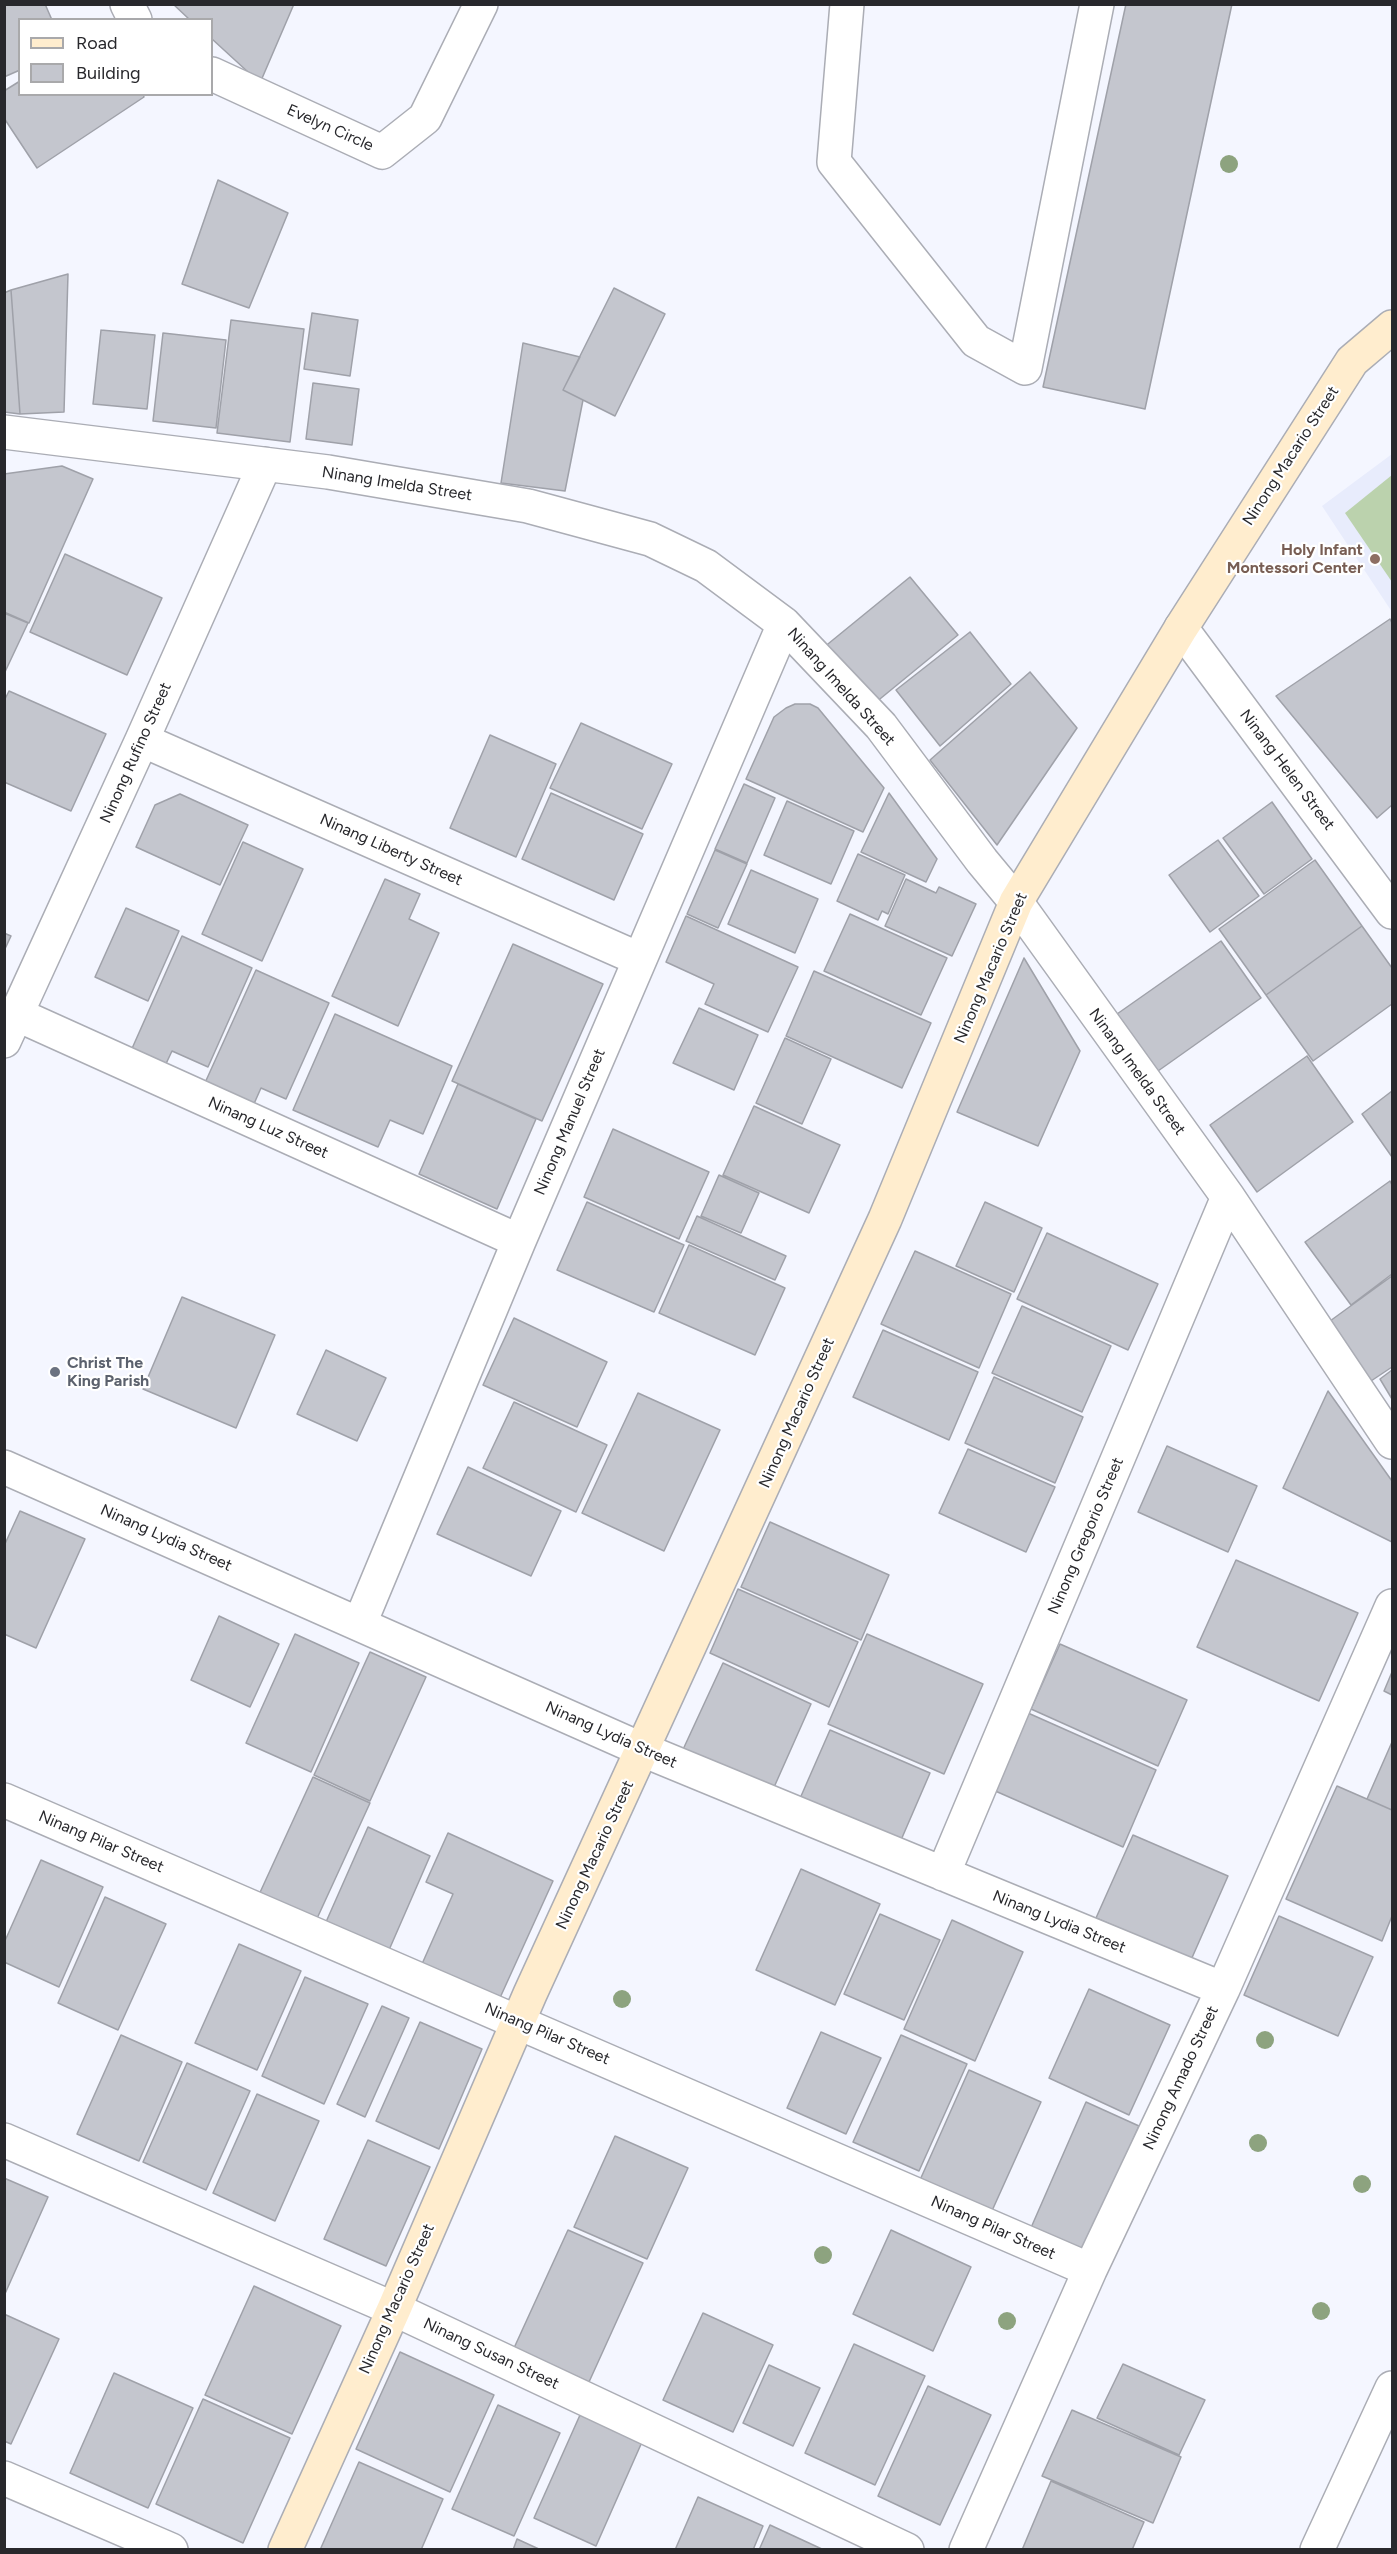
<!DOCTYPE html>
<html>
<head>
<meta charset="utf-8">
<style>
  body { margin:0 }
  #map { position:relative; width:1397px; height:2554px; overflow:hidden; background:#f4f6ff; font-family:Figtree,sans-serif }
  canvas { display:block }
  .frame { position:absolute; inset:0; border:6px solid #28282c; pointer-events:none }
  .legend { position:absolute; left:18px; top:18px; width:195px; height:78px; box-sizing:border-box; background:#fff; border:2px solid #a9a9ab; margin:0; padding:8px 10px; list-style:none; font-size:18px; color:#28282c }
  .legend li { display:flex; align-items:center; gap:12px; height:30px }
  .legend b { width:30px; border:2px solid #a9a9ab }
</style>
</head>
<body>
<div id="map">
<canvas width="1397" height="2554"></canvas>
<div class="frame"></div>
<ul class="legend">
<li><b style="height:8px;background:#ffedce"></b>Road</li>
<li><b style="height:16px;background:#c4c6ce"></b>Building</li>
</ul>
</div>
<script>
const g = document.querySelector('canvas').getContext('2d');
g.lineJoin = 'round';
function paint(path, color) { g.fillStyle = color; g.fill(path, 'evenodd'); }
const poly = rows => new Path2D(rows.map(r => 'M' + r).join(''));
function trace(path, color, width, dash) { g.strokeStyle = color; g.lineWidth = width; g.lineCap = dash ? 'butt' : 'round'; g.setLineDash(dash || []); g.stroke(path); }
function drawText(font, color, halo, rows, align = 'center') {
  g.font = font + ' Figtree,sans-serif'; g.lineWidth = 4.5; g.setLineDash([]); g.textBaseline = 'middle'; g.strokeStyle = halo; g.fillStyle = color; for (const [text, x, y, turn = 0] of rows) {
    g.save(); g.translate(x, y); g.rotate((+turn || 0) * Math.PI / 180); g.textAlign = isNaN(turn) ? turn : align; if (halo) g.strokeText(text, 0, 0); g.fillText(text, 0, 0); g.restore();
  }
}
paint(poly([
  [1392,454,1392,612,1322,506]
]), '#e8ecfc');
paint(poly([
  [1392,475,1392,582,1345,513]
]), '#bbd2ad');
const building = poly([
  [4,4,45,4,52,20,20,20,20,70,4,77,4,4],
  [173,4,294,4,260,83,212,39,212,20,190,20,173,4],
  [1126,4,1232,4,1145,409,1043,387,1126,4],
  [20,81,20,94,143,94,144,97,37,168,4,118,4,91,20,81],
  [218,180,288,213,249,308,182,284,218,180],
  [68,274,64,412,20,414,11,290,68,274],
  [614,288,665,314,615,416,563,390,614,288],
  [11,290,16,358,20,414,4,412,4,293,11,290],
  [312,313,358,320,350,376,304,369,312,313],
  [231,320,304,329,290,442,217,433,231,320],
  [101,330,155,335,147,409,93,404,101,330],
  [163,333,226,340,216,428,153,421,163,333],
  [523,343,580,357,563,390,583,400,565,491,501,483,523,343],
  [313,383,359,389,352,445,306,439,313,383],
  [62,466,93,479,29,623,4,612,4,474,62,466],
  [65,554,162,598,127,675,30,632,65,554],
  [910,577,958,635,875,703,823,648,910,577],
  [4,613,28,623,4,674,4,613],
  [1390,619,1392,623,1392,805,1377,818,1276,696,1390,619],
  [970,632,1011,684,940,746,896,690,970,632],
  [1030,672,1077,728,997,845,930,760,1030,672],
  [9,691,106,734,71,811,4,782,4,701,9,691],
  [795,704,810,704,818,708,884,788,863,832,746,779,774,717,786,708,795,704],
  [581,723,672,764,642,829,550,788,581,723],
  [490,735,556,764,516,857,450,828,490,735],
  [744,784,775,798,747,863,715,849,744,784],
  [551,793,643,834,614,900,522,859,551,793],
  [889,793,937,859,926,882,861,852,889,793],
  [180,794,248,825,220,885,136,847,155,805,180,794],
  [787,801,854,831,831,884,764,855,787,801],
  [1272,802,1312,859,1264,894,1223,838,1272,802],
  [1218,840,1259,896,1210,932,1169,875,1218,840],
  [243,842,303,869,262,961,202,934,243,842],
  [715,850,747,864,718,928,687,914,715,850],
  [858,854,905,875,888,914,882,911,878,920,837,901,858,854],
  [1315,860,1362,926,1266,995,1219,929,1315,860],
  [751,870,818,899,795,953,728,924,751,870],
  [385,879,420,894,409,919,439,933,398,1026,332,996,385,879],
  [906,879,936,893,939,887,976,904,952,956,885,926,906,879],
  [126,908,179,931,148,1001,95,977,126,908],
  [850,914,947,958,921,1015,824,971,850,914],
  [686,916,798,967,768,1032,705,1004,714,984,666,962,686,916],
  [1362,926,1392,968,1392,1004,1313,1061,1266,995,1362,926],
  [4,933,11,936,4,951,4,933],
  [182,936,252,968,208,1067,172,1051,164,1068,130,1053,182,936],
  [1221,941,1261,998,1158,1071,1117,1014,1221,941],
  [513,944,603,984,542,1121,452,1081,513,944],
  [1024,958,1080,1051,1038,1146,957,1112,1024,958],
  [256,970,329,1003,286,1099,261,1088,253,1106,204,1085,256,970],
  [814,971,931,1023,902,1088,786,1036,814,971],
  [699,1008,758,1035,734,1090,673,1063,699,1008],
  [335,1014,452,1066,423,1134,390,1120,378,1147,293,1110,335,1014],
  [785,1038,831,1059,802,1124,756,1103,785,1038],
  [1307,1056,1353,1122,1257,1192,1210,1125,1307,1056],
  [458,1084,536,1119,497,1209,419,1174,458,1084],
  [1392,1091,1392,1157,1362,1114,1392,1091],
  [754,1106,840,1145,809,1213,723,1175,754,1106],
  [613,1129,709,1172,679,1239,584,1197,613,1129],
  [719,1175,759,1193,741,1233,701,1216,719,1175],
  [1390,1181,1392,1185,1392,1274,1351,1305,1305,1242,1390,1181],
  [587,1202,684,1245,654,1312,557,1270,587,1202],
  [985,1202,1042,1228,1014,1292,956,1266,985,1202],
  [697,1216,786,1256,775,1280,686,1241,697,1216],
  [1047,1233,1158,1284,1128,1350,1017,1299,1047,1233],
  [689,1245,785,1288,755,1355,659,1313,689,1245],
  [915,1251,1011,1294,979,1368,881,1324,915,1251],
  [1392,1276,1392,1367,1371,1381,1330,1321,1392,1276],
  [182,1297,275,1335,236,1428,143,1389,182,1297],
  [1022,1306,1111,1346,1082,1412,992,1373,1022,1306],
  [514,1318,607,1362,577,1427,483,1385,514,1318],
  [883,1330,978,1372,949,1440,853,1397,883,1330],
  [326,1350,386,1378,357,1441,297,1414,326,1350],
  [1392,1370,1392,1399,1380,1379,1392,1370],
  [994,1377,1083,1417,1055,1483,965,1443,994,1377],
  [1328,1391,1392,1481,1392,1542,1283,1488,1328,1391],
  [638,1393,720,1430,664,1551,582,1513,638,1393],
  [514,1402,607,1445,576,1512,483,1468,514,1402],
  [1167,1446,1257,1486,1228,1552,1138,1512,1167,1446],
  [968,1449,1055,1487,1026,1552,939,1513,968,1449],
  [468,1467,561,1511,531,1576,437,1534,468,1467],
  [20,1511,85,1539,36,1648,4,1634,4,1546,20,1511],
  [770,1522,889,1575,861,1640,741,1587,770,1522],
  [1236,1560,1358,1613,1319,1701,1197,1647,1236,1560],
  [738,1589,858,1642,829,1707,710,1653,738,1589],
  [219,1616,279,1644,250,1707,191,1680,219,1616],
  [295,1634,359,1663,311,1772,246,1743,295,1634],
  [867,1634,983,1684,944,1774,828,1724,867,1634],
  [1060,1644,1187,1700,1158,1766,1031,1709,1060,1644],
  [370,1652,426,1677,370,1801,314,1775,370,1652],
  [723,1663,811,1704,771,1794,680,1756,723,1663],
  [1392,1672,1392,1695,1384,1691,1392,1672],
  [1028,1713,1156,1770,1123,1847,993,1790,1028,1713],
  [830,1730,930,1773,898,1847,798,1803,830,1730],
  [1392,1742,1392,1810,1367,1799,1392,1742],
  [313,1777,370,1803,314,1925,257,1899,313,1777],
  [1337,1786,1392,1810,1392,1916,1382,1941,1286,1899,1337,1786],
  [368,1827,430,1856,389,1950,326,1922,368,1827],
  [448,1833,553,1881,499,2000,422,1964,453,1894,426,1882,448,1833],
  [1133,1835,1228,1876,1191,1960,1096,1918,1133,1835],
  [41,1860,103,1887,59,1987,4,1962,4,1943,41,1860],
  [801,1869,880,1904,835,2005,756,1970,801,1869],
  [105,1897,166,1924,118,2030,58,2003,105,1897],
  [880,1914,940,1940,904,2020,844,1994,880,1914],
  [1279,1916,1373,1957,1338,2036,1244,1995,1279,1916],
  [952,1920,1023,1952,975,2061,904,2029,952,1920],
  [239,1944,301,1971,257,2070,195,2043,239,1944],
  [305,1977,368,2004,324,2104,262,2076,305,1977],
  [1089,1989,1170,2025,1129,2115,1049,2078,1089,1989],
  [382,2006,409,2018,365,2117,337,2104,382,2006],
  [420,2022,482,2049,439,2149,376,2121,420,2022],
  [821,2032,881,2058,846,2134,787,2108,821,2032],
  [121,2035,182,2062,139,2161,77,2134,121,2035],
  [901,2035,967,2064,919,2171,853,2142,901,2035],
  [187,2063,250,2091,206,2190,143,2162,187,2063],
  [969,2070,1041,2102,991,2213,920,2180,969,2070],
  [257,2094,319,2121,275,2221,213,2193,257,2094],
  [1086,2102,1139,2126,1083,2253,1030,2230,1086,2102],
  [615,2136,688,2168,647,2259,574,2227,615,2136],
  [368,2140,430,2167,386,2266,324,2239,368,2140],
  [4,2178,48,2197,4,2296,4,2178],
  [568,2230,643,2263,589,2382,514,2348,568,2230],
  [891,2230,971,2267,933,2351,853,2314,891,2230],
  [254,2286,341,2326,292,2434,205,2395,254,2286],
  [703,2313,773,2345,733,2432,663,2400,703,2313],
  [4,2314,59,2339,11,2444,4,2441,4,2314],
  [854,2344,925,2376,875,2485,805,2453,854,2344],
  [400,2352,494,2395,450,2492,356,2449,400,2352],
  [1123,2364,1205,2400,1179,2455,1097,2418,1123,2364],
  [769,2365,820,2388,793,2446,743,2423,769,2365],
  [114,2373,193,2408,148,2508,70,2473,114,2373],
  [928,2386,991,2415,940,2525,878,2496,928,2386],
  [203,2399,290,2438,243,2543,156,2504,203,2399],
  [498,2405,560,2433,514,2536,452,2509,498,2405],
  [1072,2410,1181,2457,1153,2523,1042,2476,1072,2410],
  [580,2415,642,2442,596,2546,534,2518,580,2415],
  [359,2462,443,2499,421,2550,320,2550,359,2462],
  [1051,2481,1144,2522,1132,2550,1022,2550,1051,2481],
  [698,2497,763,2526,753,2550,675,2550,698,2497],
  [770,2525,824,2550,759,2550,770,2525],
  [517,2539,541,2550,513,2550,517,2539]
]);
paint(building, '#c4c6ce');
trace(building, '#9fa1a9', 1.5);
const street = poly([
  [127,4,135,20],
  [847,4,834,162,976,341,1025,368,1097,4],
  [212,74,382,152,425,118,481,4],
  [4,432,328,472,528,506,650,539,706,566,784,624,881,726,982,861,1016,902,1228,1197,1392,1442],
  [1181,628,1392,912],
  [142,740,639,959],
  [16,1014,519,1241],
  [4,1041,142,740,265,464],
  [4,1467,643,1750,1223,1989],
  [360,1623,519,1241,784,624],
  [4,1800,1090,2270],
  [943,1874,1228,1197],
  [4,2140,394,2309,907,2550],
  [4,2478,171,2550],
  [966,2550,1090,2270,1223,1989,1392,1606],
  [1317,2550,1392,2388]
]);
const secondary = poly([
  [285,2550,394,2309,530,1994,885,1219,1016,902,1181,628,1352,361,1392,327]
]);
trace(street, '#abadb5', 36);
trace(secondary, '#abadb5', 36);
trace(street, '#fff', 33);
trace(secondary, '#ffedce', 33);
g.fillStyle = '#8da37f';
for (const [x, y] of [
  [1229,164],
  [622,1999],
  [1265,2040],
  [1258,2143],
  [1362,2184],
  [823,2255],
  [1321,2311],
  [1007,2321]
]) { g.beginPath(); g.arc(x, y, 9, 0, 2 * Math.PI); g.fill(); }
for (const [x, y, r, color] of [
  [1375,559,6,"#8d6e63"],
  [55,1372,6,"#6b7280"]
]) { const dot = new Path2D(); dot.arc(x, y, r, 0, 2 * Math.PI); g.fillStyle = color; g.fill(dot); trace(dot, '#fff', 2); }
drawText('16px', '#28282c', '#fff', [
  ["Evelyn Circle",330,128,24],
  ["Ninong Macario Street",1291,456,-57],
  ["Ninang Imelda Street",397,484,9],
  ["Ninang Imelda Street",841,687,48],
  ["Ninong Rufino Street",136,753,-66],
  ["Ninang Helen Street",1287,770,53],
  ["Ninang Liberty Street",391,850,24],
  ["Ninong Macario Street",991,968,-67],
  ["Ninang Imelda Street",1137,1072,54],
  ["Ninong Manuel Street",570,1122,-67],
  ["Ninang Luz Street",268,1128,24],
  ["Ninong Macario Street",797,1413,-66],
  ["Ninong Gregorio Street",1086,1536,-67],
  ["Ninang Lydia Street",166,1538,24],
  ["Ninang Lydia Street",611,1735,24],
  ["Ninang Pilar Street",101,1842,23],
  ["Ninong Macario Street",595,1855,-65],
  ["Ninang Lydia Street",1059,1922,22],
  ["Ninang Pilar Street",547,2034,23],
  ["Ninong Amado Street",1181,2078,-65],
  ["Ninang Pilar Street",993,2228,24],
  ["Ninong Macario Street",397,2299,-66],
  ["Ninang Susan Street",491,2354,25]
]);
drawText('bold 16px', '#785e54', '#fff', [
  ["Holy Infant",1363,550],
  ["Montessori Center",1363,568]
], 'right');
drawText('bold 16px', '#5b616d', '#fff', [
  ["Christ The",67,1363],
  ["King Parish",67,1381]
], 'left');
</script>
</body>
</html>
